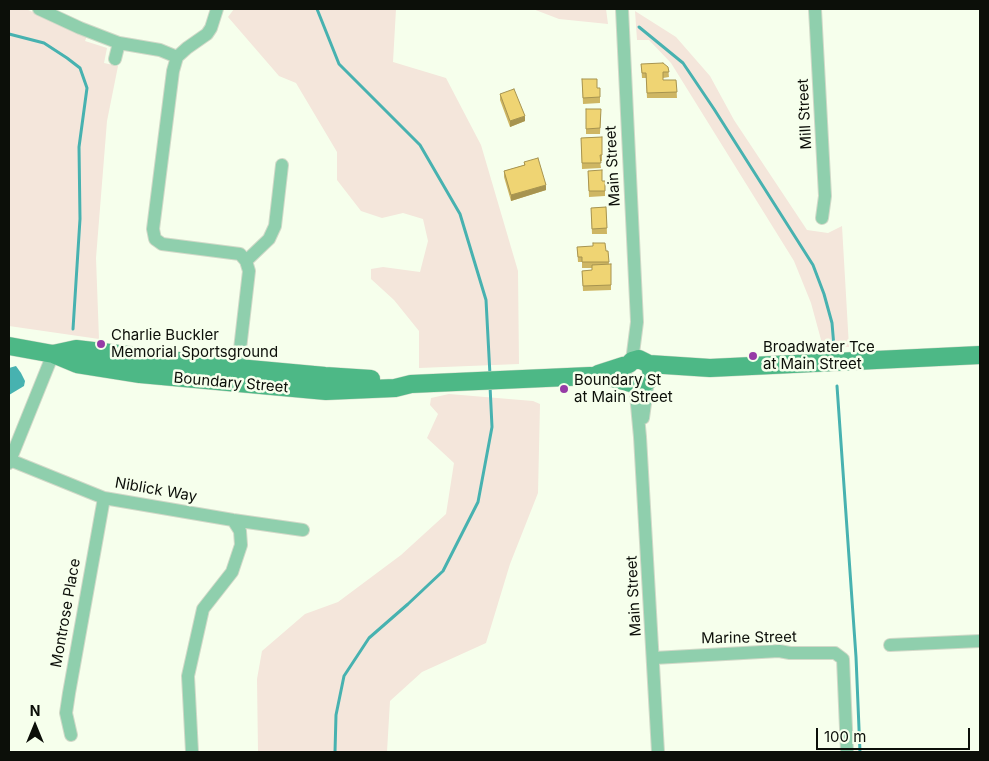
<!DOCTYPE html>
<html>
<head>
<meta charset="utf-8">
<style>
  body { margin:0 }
  #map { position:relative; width:989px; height:761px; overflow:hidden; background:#f6ffec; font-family:Inter,sans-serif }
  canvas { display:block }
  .frame { position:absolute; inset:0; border:10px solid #0c0f09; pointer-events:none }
  .north { position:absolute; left:10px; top:701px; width:50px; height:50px; -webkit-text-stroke:4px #f6ffec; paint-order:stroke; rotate:0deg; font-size:14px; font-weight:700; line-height:20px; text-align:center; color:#0c0f09 }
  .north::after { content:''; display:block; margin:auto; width:18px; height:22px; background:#0c0f09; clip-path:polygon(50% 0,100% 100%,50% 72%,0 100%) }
  .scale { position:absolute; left:816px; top:728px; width:154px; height:22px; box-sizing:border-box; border:2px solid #0c0f09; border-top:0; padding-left:6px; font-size:15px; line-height:18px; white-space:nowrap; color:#0c0f09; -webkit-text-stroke:4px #f6ffec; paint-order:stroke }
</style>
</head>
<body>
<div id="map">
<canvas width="989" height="761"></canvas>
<div class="frame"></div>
<div class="north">N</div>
<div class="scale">100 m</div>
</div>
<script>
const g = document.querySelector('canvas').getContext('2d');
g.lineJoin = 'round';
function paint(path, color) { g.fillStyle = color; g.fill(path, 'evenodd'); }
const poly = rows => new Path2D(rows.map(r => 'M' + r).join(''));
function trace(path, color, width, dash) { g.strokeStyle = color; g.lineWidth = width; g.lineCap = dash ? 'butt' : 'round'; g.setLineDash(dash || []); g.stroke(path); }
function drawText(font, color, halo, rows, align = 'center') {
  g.font = font + ' Inter,sans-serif'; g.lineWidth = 5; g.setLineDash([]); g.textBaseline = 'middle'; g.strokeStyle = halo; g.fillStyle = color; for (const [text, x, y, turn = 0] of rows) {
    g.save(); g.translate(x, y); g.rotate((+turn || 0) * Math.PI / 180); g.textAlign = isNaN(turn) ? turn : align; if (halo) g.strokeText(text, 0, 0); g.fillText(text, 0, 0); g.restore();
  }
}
paint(poly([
  [9,9,26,9,87,36,85,41,107,48,104,63,118,66,107,121,96,258,99,339,9,326],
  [234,9,396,9,393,62,446,78,481,145,518,271,519,364,419,368,419,331,394,300,371,279,371,269,383,267,420,272,428,241,423,219,403,213,382,218,361,211,337,180,337,152,296,83,279,76,228,17],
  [533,9,606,9,608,24,559,19],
  [635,11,676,37,710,76,734,120,807,230,828,233,842,226,849,347,823,347,811,303,794,261,671,63,649,40,637,40],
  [449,394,533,401,540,404,538,493,510,564,486,643,422,672,390,701,387,752,258,752,257,679,262,651,305,614,338,602,401,555,446,514,454,463,427,438,438,414,430,405,431,398]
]), '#f4e6db');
paint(poly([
  [16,366,21,373,25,381,24,386,9,395,9,368]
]), '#47b2b0');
trace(poly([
  [317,9,339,64,420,145,460,214,486,300,490,375],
  [639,27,683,63,714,109,813,265,824,294,832,323,834,347],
  [9,34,44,43,67,58,80,68,87,88,79,147,80,219,73,329],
  [837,386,856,657,860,752],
  [335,752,336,715,344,676,369,638,408,604,443,571,478,502,492,427,490,386]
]), '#47b2b0', 3);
const street = poly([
  [39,9,80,28,119,43,160,50,177,57],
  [217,9,211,28,207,34,187,48,177,57,173,71,153,229,155,239,162,244,240,254,246,261,249,271,237,375],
  [622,9,637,322,632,361],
  [815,9,825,196,822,218],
  [115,59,119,43],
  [246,261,269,239,275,226,282,165],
  [635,384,640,437,658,752],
  [643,418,648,381],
  [10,460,104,498,233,520,303,530],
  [9,463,53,354],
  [890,645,980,641],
  [654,658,779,651,790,653,835,653,843,659,847,752],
  [71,735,66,713,69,693,104,498],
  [192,752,188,676,203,609,232,572,241,545,240,531,233,520]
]);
const secondary = poly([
  [9,346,53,354,77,364,140,374,326,391,395,388,411,384,590,376,613,378,638,385,645,383,650,379,652,373,649,364],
  [53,354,76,349,238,368,325,376,371,379],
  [598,374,629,364,632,361,639,359,649,364,710,368,980,355]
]);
trace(street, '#d1d9c8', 14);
trace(secondary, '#d1d9c8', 19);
trace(street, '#8fcfad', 12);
trace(secondary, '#4db886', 18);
paint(poly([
  [641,64,668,67,669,77,663,78,663,80,676,80,677,98,647,98,646,78,642,78],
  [582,79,597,88,600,88,600,103,583,104],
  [500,94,525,121,510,127,500,100],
  [586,109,601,114,600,134,586,134],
  [602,137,602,161,600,161,601,168,582,169,581,138],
  [524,162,546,190,511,201,504,177,504,171,524,165],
  [588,171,602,181,605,181,605,196,589,197],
  [606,207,607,234,592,234,591,208],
  [577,247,608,251,609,265,611,264,611,290,583,291,582,271,592,270,592,268,582,268,582,262,578,262]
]), '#ceb663');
paint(poly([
  [525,116,525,121,510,127,510,121],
  [546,185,546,190,511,201,511,195]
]), '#a79450');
const building = poly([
  [663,63,668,67,669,72,663,72,663,80,676,80,677,92,647,93,646,73,642,73,641,64,663,63],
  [582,79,597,79,597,88,600,88,600,97,583,98,582,79],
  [514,89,525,116,510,121,500,94,514,89],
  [586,109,601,109,600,128,586,129,586,109],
  [602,137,602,155,600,155,601,163,582,163,581,138,602,137],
  [538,158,546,185,511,195,504,171,525,165,524,162,538,158],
  [602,170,602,181,605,181,605,191,589,191,588,171,602,170],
  [606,207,607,228,592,229,591,208,606,207],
  [593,243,605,243,606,251,608,251,609,262,582,262,582,257,578,257,577,247,593,246,593,243],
  [611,264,611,285,583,286,582,271,592,270,592,265,611,264]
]);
paint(building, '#efd473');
trace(building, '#a79450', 1);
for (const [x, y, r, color] of [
  [101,344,5,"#963ba6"],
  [753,356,5,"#963ba6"],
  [564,389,5,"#963ba6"]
]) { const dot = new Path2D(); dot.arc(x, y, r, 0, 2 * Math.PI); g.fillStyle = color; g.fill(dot); trace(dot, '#f6ffec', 2); }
drawText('15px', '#0c0f09', '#f6ffec', [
  ["Mill Street",805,114,-93],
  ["Main Street",613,166,-93],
  ["Boundary Street",231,383,5],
  ["Niblick Way",156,490,10],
  ["Main Street",634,596,-93],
  ["Montrose Place",66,613,-80],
  ["Marine Street",749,638,-1]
]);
drawText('15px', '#0c0f09', '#f6ffec', [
  ["Charlie Buckler",111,335],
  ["Memorial Sportsground",111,352],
  ["Broadwater Tce",763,347],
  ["at Main Street",763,364],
  ["Boundary St",574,380],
  ["at Main Street",574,397]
], 'left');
</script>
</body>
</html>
